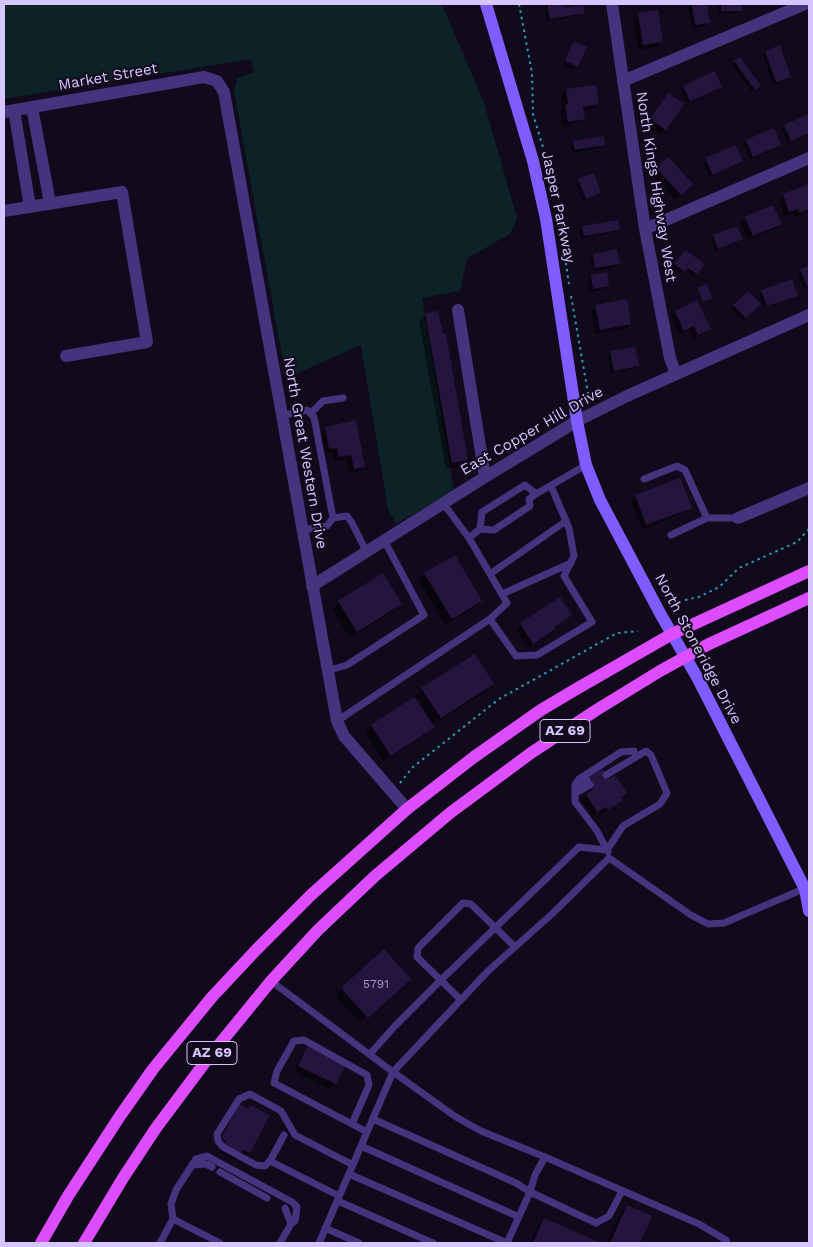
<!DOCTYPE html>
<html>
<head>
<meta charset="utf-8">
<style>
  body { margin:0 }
  #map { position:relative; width:813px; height:1247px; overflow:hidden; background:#110a1c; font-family:"Work Sans",sans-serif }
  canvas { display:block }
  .frame { position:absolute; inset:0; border:5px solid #d7c5ff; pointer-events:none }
</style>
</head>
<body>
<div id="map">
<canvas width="813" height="1247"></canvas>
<div class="frame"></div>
</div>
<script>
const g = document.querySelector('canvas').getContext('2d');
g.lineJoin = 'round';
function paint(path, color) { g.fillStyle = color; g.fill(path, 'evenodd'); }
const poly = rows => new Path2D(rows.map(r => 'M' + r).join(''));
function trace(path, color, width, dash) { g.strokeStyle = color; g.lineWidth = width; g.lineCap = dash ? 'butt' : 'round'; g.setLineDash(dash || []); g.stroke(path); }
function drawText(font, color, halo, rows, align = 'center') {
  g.font = font + ' "Work Sans",sans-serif'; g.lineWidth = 4; g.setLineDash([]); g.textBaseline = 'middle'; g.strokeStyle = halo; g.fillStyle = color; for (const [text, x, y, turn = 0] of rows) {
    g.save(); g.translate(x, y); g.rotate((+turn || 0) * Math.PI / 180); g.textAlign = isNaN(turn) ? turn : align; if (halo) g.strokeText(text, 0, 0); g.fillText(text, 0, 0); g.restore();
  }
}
paint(poly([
  [4,4,442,4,484,103,517,218,510,234,467,258,460,291,422,298,454,491,396,524,388,509,361,345,286,378,234,91,237,78,254,72,251,59,4,99]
]), '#0d2226');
paint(poly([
  [548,4,562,4,563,10,583,12,580,15,547,21,545,7],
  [688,4,705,4,709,22,706,26,693,28],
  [718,4,740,4,741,10,738,13,718,14],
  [638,14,661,42,656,47,638,50,633,19],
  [575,43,586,48,574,70,563,65],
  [766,52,790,76,787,79,773,84,763,55],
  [735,62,760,86,752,92,732,65],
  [595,86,598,104,593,109,582,110,583,118,578,123,563,126,560,111,563,108,561,95,566,90],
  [721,86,717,89,687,103,681,90,684,87],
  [664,100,683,105,660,134,646,125],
  [809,116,809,134,788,143,782,129,785,126],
  [773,130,780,145,777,148,750,159,743,144,746,141],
  [574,143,604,144,601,147,572,153,570,146],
  [668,159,692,184,675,199,652,174],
  [706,160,742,161,739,164,709,177,703,163],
  [579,180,600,192,597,195,583,201,576,183],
  [809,186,809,211,794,217,793,213,784,216,779,200,784,195],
  [746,218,780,224,775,229,748,240,741,223],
  [582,228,618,229,615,232,581,238,579,231],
  [714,236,741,239,738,242,715,251,711,239],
  [682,254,703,264,693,277,685,270,681,274,672,268],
  [593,255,618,264,615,267,593,271,590,258],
  [809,267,809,288,804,290,798,274],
  [591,276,608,286,605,289,590,292,588,279],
  [698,288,710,299,702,302,697,290],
  [762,291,796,295,793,298,764,308,759,294],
  [748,292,759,304,742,320,731,309],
  [596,306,630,324,625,329,595,334,591,311],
  [675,312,709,328,705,333,693,339,689,330,679,335,671,317],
  [426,314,467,460,460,467,446,469,419,321],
  [611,352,638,366,634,369,611,373,608,355],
  [325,428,364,466,359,471,349,473,347,459,334,461,332,452,325,453,320,433],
  [679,479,690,507,685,512,642,529,631,501,635,497],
  [425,574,481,601,474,608,445,625,418,580],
  [383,575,401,603,394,610,350,638,332,609,339,602],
  [571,615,553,628,554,629,549,634,528,648,516,629,521,624],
  [492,684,486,691,432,725,433,727,426,734,384,762,365,733,371,726,414,698,425,715,427,713,416,696,422,689],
  [609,781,625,793,616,805,602,814,600,811,592,816,581,800,588,794,581,782],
  [403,986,360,1023,335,995,342,989],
  [307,1048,344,1065,335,1084,330,1089,294,1072,302,1053],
  [250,1106,249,1152,244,1157,239,1155,234,1160,219,1152,222,1146,217,1143,234,1111,247,1110],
  [627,1206,650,1216,638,1243,607,1243,621,1213],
  [544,1219,598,1243,530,1243,537,1226]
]), '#0007');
paint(poly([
  [547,4,564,4,564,8,583,5,585,13,550,19],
  [692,4,707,4,710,23,695,25],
  [721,4,742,4,742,11,721,11],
  [658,10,663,42,643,45,638,13],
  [574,41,587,47,578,67,565,61],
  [780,45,791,77,776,82,765,51],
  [740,57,761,86,755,90,734,61],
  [715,71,722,87,690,101,683,86],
  [596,85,599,104,583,107,585,119,568,122,565,105,568,104,566,89],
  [668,93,684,104,666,130,650,119],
  [809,114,809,133,791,141,784,125],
  [774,128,781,145,753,157,746,140],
  [604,136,605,145,575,150,573,141],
  [736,145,743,161,713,175,705,158],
  [668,157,693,184,681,195,656,168],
  [594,173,601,193,586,199,578,179],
  [809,184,809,209,799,213,798,209,789,212,783,194],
  [773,205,782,224,753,236,745,217],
  [618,220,620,230,584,236,582,226],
  [737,226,743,239,718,249,713,235],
  [617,249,620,264,595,268,593,254],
  [685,250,705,264,697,274,688,268,685,272,674,264],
  [809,266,809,287,808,288,800,269],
  [607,272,609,286,593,289,591,275],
  [792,279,798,296,767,306,761,290],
  [707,284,712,298,703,302,697,287],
  [748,291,761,304,746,318,733,305],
  [627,299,631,324,600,330,595,305],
  [697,300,711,329,698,335,694,326,684,331,675,311],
  [438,311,443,334,446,334,468,460,452,463,425,313],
  [635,347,639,366,614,371,610,351],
  [356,420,365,467,354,469,351,455,339,457,337,448,329,449,325,427],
  [680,478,692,508,646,525,635,495],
  [455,555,482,601,452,619,424,573],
  [383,573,402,604,357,632,338,601],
  [560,597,572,615,554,627,555,629,533,644,520,623],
  [475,654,494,684,441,718,421,688],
  [414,697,435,727,391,756,371,725],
  [601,766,609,779,615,775,627,793,621,797,623,800,608,810,606,807,597,812,586,794,593,789,585,776],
  [384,949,411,979,368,1018,341,988],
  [307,1046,346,1064,336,1084,298,1066],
  [239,1104,248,1109,250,1105,270,1115,250,1153,243,1150,240,1155,223,1147,226,1141,221,1138],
  [627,1205,652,1216,640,1243,610,1243],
  [544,1218,601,1243,533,1243]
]), '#25153e');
trace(poly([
  [519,4,532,73,533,114,545,154],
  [560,224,569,284],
  [571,296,588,393,586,397],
  [685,600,699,597,719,587,739,568,797,542,809,529],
  [400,783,413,767,499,699,617,633,638,631]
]), '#279fb1', 2, [2.5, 4]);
trace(poly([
  [311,413,323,401,343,398],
  [281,416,307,410,314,417,333,518,327,526,302,530],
  [644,479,677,466,685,470,707,518,738,518],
  [443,503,469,538,480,529,482,512,525,485,536,494,586,465],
  [333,518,347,516,352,523,366,551],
  [480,529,494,530,530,506,529,499,536,494],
  [671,535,707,518],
  [469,538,507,603,490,619,516,656,537,655,592,622,564,576,574,556,569,528,551,486],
  [490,574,566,521],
  [502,594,571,563],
  [327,671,347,665,424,615,384,540],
  [337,721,490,619],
  [606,775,646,751,651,755,667,793,660,804,623,826,607,850],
  [577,789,579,785,587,780],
  [576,793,590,785],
  [608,852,597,831,575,802,575,785,579,779,621,752,634,751],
  [271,981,393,1072,456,1117,481,1131,545,1157,699,1224,726,1240,727,1243],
  [460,999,417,957,418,948,463,903,471,904,515,947],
  [370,1054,394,1027,441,980,579,847,607,850],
  [373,1119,516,1183,530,1192,596,1223,609,1216,622,1191],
  [352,1124,369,1085,367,1075,304,1040,294,1041,277,1071,274,1083,352,1124,367,1132],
  [284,1135,270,1161,339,1196],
  [361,1146,519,1217],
  [270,1161,265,1166,256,1165,223,1147,218,1141,217,1134,239,1099,250,1094,281,1111,295,1135,353,1165],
  [192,1165,206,1164,212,1167],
  [220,1172,267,1198],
  [349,1174,507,1243],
  [338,1201,433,1243],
  [285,1208,291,1224],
  [173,1219,171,1204,176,1190,196,1159,207,1156,292,1202,297,1207,295,1221,291,1224,280,1243],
  [325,1228,359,1243],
  [160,1243,173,1219,220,1243],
  [319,1243,393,1072,488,971,552,914,609,858,691,915,708,924,724,923,808,887],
  [507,1243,530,1192,535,1175,545,1157]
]), '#44337d', 7);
trace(poly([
  [612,4,645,229,670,358,676,374],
  [623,81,805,4],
  [32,107,50,203],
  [14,110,30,207],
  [4,112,204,77,217,81,224,92,337,721,344,736,407,809],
  [4,211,122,192,147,342,66,356],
  [645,229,809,158],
  [458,310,485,477],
  [738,518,809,488],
  [312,586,485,477,577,421,627,396,809,315]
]), '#44337d', 12);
trace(poly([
  [486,4,533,161,546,219,577,421,586,465,600,500,661,615,697,677,805,889,809,911]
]), '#7f5cff', 12);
trace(poly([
  [41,1243,68,1196,120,1116,153,1069,212,997,257,949,311,895,407,809,474,757,541,710,578,688,672,634,809,571],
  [84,1243,123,1178,156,1128,209,1057,271,981,318,930,375,876,450,813,531,753,598,709,660,671,709,644,809,598]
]), '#de4cff', 12);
drawText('12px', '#aa99cf', null, [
  ["5791",376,984]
]);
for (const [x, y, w] of [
  [565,731,50],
  [212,1053,50]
]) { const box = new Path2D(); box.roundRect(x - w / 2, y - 11.5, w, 23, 4); g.fillStyle = '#110a1c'; g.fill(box); trace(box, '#d7c5ff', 1); }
drawText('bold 14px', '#d7c5ff', null, [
  ["AZ 69",565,731],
  ["AZ 69",212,1053]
]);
drawText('15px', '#d7c5ff', '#110a1c', [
  ["Market Street",108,77,-10],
  ["North Kings Highway West",656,187,81],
  ["Jasper Parkway",558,207,78],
  ["East Copper Hill Drive",532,431,-30],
  ["North Great Western Drive",305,453,80],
  ["North Stoneridge Drive",698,649,62]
]);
</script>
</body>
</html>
